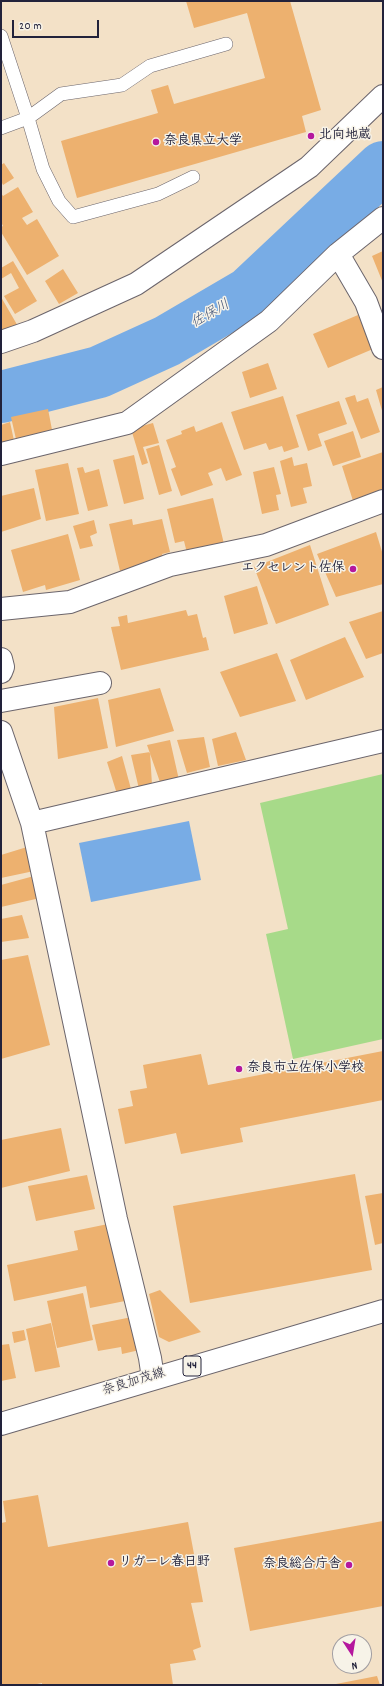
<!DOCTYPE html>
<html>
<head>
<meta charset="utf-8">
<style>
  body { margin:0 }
  #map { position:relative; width:384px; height:1686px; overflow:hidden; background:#f3e1c7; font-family:Dekko,sans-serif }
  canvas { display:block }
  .frame { position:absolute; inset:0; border:2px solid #22223b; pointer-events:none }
  .north { position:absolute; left:332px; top:1634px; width:40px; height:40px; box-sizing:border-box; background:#f7f3e8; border:1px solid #a29fa3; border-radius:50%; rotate:168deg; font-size:11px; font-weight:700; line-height:16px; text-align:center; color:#22223b }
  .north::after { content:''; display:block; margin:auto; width:14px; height:18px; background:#b5179e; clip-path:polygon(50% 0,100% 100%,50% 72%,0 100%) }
  .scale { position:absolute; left:12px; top:20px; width:87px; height:18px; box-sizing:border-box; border:2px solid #22223b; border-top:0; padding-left:5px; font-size:12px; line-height:14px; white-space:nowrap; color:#22223b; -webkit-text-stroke:3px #f7f3e8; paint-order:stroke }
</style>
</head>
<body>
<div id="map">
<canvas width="384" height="1686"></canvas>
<div class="frame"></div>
<div class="north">N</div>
<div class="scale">20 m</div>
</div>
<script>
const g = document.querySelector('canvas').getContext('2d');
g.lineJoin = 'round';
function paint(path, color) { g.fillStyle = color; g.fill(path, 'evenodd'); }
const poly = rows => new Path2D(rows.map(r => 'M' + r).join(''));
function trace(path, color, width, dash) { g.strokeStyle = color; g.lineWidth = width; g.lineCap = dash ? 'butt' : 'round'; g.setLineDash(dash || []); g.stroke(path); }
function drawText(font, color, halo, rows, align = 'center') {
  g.font = font + ' Dekko,"Klee One",sans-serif'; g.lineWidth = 3; g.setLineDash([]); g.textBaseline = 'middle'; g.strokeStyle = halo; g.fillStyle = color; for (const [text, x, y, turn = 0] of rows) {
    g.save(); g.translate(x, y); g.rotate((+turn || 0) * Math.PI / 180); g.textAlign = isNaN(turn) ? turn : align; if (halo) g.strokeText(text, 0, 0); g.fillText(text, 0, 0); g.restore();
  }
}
paint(poly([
  [383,774,383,1039,293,1059,266,934,288,929,260,803]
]), '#a7da89');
paint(poly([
  [189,821,201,880,91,902,79,843]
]), '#78ace5');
trace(poly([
  [1,397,99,372,167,341,249,293,383,167]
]), '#78ace5', 52);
paint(poly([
  [186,1,290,1,321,110,302,116,306,132,77,198,61,141,158,113,151,90,168,85,174,104,265,78,247,13,194,28],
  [4,163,14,178,3,185,1,181,1,165],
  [18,187,33,212,22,218,27,225,37,219,59,256,27,275,1,232,1,227,3,226,1,222,1,193,3,196],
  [383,251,383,283,372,256],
  [13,261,37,301,15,314,4,296,19,288,11,273,1,279,1,268],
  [63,269,78,293,59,304,45,281],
  [1,297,19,328,1,331],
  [358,315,373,349,328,368,313,334],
  [268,363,277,389,250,398,242,372],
  [383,387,383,414,376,390],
  [355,395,357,402,368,398,380,432,361,439,345,398],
  [283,396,299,447,284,452,282,446,269,450,266,443,244,450,231,412],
  [339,401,347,424,318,434,322,446,308,451,296,415],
  [48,409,53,435,18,448,11,417],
  [10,422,16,450,1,453,1,425],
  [222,422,242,475,226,481,221,468,208,473,213,485,181,496,171,469,176,467,166,440,182,434,181,431,194,426,196,432],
  [153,423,159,443,143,447,148,463,142,465,131,429],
  [353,431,361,457,333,466,324,441],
  [159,445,172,491,159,495,146,449],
  [383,452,383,491,354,504,342,466],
  [134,455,144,499,124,504,113,460],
  [292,457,294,466,307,463,312,486,303,488,307,503,291,507,280,461],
  [68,463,79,514,46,521,35,470],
  [83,467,85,473,99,469,108,506,88,511,77,468],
  [274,467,281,494,276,495,279,510,262,514,253,472],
  [34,488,41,519,1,532,1,496],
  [213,498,224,544,187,553,184,541,175,543,167,509],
  [132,519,133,525,162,519,170,552,162,554,164,560,120,571,109,524],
  [94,520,97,533,90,536,93,546,80,549,73,526],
  [376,532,383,555,383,584,336,597,317,554],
  [68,534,80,580,46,590,45,585,23,592,11,550],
  [310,545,329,605,276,624,254,567],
  [257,586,268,624,234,634,224,596],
  [186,610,188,616,197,614,203,638,206,637,209,650,121,670,111,627,120,626,118,617,127,615,128,623],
  [383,611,383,653,366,659,349,622],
  [345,637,364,677,306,700,290,660],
  [277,653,296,701,240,717,220,672],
  [160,688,174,731,116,747,108,700],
  [98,698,108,748,58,759,54,707],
  [236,732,246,760,218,766,212,739],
  [204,737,210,767,187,773,177,740],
  [170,740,179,780,161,785,147,745],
  [150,752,152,785,139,789,131,755],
  [122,756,131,789,117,794,107,762],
  [27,847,34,871,1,878,1,855],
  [34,876,40,898,1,907,1,885],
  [22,915,29,938,1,942,1,919],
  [28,955,50,1045,1,1059,1,960],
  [383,1051,383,1100,240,1128,243,1142,181,1154,176,1133,125,1144,118,1109,133,1106,130,1091,147,1088,143,1065,201,1054,208,1085],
  [61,1128,70,1171,1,1188,1,1140],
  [355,1174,372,1270,190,1303,173,1206],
  [87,1175,95,1209,36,1221,28,1186],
  [383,1193,383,1243,375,1245,365,1196],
  [108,1224,125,1301,90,1308,86,1286,14,1301,7,1265,78,1250,74,1231],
  [160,1290,201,1332,169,1342,159,1337,149,1294],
  [83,1293,93,1340,57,1348,47,1301],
  [137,1316,144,1349,122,1354,121,1347,98,1351,92,1325],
  [51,1323,60,1367,35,1372,26,1329],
  [24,1330,26,1340,14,1343,12,1332],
  [9,1344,16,1378,1,1381,1,1345],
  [38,1495,48,1547,188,1522,203,1602,191,1603,201,1647,193,1650,196,1660,170,1664,173,1685,42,1685,42,1683,32,1685,1,1685,1,1523,6,1522,3,1501],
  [383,1521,383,1606,250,1631,234,1548],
  [377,1676,380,1685,337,1685,336,1684]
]), '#edb16f');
const lane = poly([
  [1,36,28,118,43,169,59,201,73,217,158,194,193,177],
  [1,128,28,118,61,94,122,85,150,66,226,44]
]);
const street = poly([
  [338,254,366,302,383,348],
  [1,342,33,331,136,284,309,167,383,96],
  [1,454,127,423,269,321,338,254,383,218],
  [1,609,70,602,170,565,266,545,383,501],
  [1,659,3,667,1,672],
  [1,701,100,683],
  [1,732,32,823,116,1219,150,1358,153,1378],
  [32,823,383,741]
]);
const primary = poly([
  [1,1424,383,1311]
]);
trace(lane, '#6b656c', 14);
trace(street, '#6b656c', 24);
trace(primary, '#6b656c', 24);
trace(lane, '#fff', 13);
trace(street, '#fff', 22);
trace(primary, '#fff', 22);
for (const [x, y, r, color] of [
  [311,136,4,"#b5179e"],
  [156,142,4,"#b5179e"],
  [353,569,4,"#b5179e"],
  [239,1069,4,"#b5179e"],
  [111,1563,4,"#b5179e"],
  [349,1565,4,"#b5179e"]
]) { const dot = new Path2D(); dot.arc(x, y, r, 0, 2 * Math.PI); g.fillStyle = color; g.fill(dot); trace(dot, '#f7f3e8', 1.5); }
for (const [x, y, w] of [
  [192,1366,18]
]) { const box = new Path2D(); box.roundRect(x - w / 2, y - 10, w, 20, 3); g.fillStyle = '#f7f3e8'; g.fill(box); trace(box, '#22223b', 1); }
drawText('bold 12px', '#22223b', null, [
  ["44",192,1366]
]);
drawText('bold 13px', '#22223b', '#f7f3e8', [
  ["北向地蔵",319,136],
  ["奈良県立大学",164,142],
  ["エクセレント佐保",345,569,"right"],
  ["奈良市立佐保小学校",247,1069],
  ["リガーレ春日野",119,1563],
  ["奈良総合庁舎",341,1565,"right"]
], 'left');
drawText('13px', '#22223b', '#f7f3e8', [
  ["奈良加茂線",134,1383,-17]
]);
drawText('italic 14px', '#405276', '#f7f3e8', [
  ["佐保川",211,315,-30]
]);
</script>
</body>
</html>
